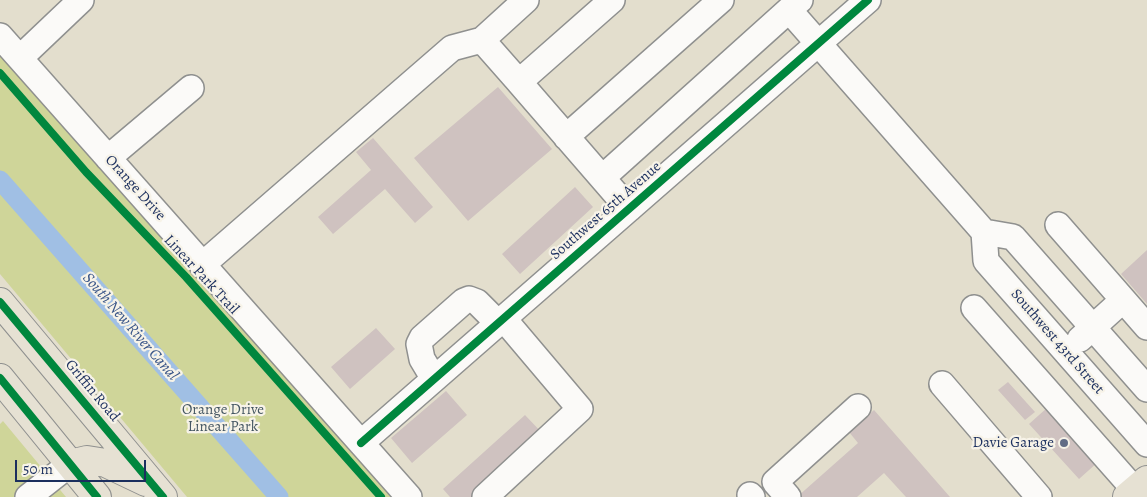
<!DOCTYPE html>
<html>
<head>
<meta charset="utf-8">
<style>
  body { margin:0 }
  #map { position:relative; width:1147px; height:497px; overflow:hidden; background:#e3decd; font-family:Alegreya,serif }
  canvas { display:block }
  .scale { position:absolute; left:15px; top:460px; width:131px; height:22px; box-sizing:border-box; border:2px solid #1b2f5e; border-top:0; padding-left:6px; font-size:15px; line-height:18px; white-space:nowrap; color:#1b2f5e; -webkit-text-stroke:4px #f7f3e8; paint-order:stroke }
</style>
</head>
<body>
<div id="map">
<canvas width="1147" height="497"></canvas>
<div class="scale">50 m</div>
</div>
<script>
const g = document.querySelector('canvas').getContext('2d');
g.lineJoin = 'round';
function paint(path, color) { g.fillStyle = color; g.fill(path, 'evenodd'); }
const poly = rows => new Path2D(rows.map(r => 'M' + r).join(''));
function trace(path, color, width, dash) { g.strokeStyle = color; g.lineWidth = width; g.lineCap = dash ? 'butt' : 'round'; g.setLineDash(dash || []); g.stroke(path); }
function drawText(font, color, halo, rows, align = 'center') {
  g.font = font + ' Alegreya,serif'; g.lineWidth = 4.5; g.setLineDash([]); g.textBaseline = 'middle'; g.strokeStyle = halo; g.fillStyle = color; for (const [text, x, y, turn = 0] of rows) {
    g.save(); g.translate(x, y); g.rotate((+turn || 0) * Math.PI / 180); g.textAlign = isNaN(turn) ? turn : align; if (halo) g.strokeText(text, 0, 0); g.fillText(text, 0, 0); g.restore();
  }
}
paint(poly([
  [0,49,395,497,187,497,0,274],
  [3,421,66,497,0,497,0,424]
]), '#cfd599');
trace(poly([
  [0,180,279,497]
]), '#a0bfe4', 19);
paint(poly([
  [498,87,552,149,468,221,414,158],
  [373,138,433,207,415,223,385,189,333,234,318,217,371,170,356,152],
  [575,187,593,207,520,274,502,254],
  [1147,250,1147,304,1121,274],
  [376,328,395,349,350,389,331,367],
  [1008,382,1035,412,1025,420,998,390],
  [446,391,467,415,412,463,391,438],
  [1048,407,1098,462,1079,479,1029,424],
  [874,410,950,497,906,497,884,473,857,497,797,497,858,443,849,432],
  [525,415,544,435,475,497,450,497,443,489]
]), '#cfc2c0');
const minor = poly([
  [612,0,519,82,629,209],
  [789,10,984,232,986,261,1147,444],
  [0,36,409,497],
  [482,40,519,82],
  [20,58,81,0],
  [566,137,721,0],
  [108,158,191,88],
  [602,178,800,0],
  [1058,225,1147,327],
  [984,232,1013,237,1147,389],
  [202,265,452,48,482,40,526,0],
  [974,308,1141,497],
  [1080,339,1123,300],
  [434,379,422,359,419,344,422,338,464,301,469,299,477,302,498,323],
  [942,384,1039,497],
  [361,443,868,0],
  [750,495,752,497],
  [28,497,70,464],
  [485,497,580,409,503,318],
  [788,497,775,482,858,407]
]);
const major = poly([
  [0,302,163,497],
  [0,378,97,497],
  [70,464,87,460,106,463,146,482],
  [1127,497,1147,480]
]);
trace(minor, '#8f908f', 28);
trace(major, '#8f908f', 30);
trace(minor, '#fbfaf8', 25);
trace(major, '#e6e1d3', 28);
trace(poly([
  [0,73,86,172,186,277,381,497],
  [0,302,163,497],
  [0,378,97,497],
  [361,443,868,0]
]), '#00873e', 8);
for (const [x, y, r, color] of [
  [1064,443,5,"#616c85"]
]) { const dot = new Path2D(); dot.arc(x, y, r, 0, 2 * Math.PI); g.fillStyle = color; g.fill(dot); trace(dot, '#f7f3e8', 2); }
drawText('15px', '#1b2f5e', '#f7f3e8', [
  ["Orange Drive",135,188,48],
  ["Southwest 65th Avenue",606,211,-41],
  ["Linear Park Trail",201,275,47],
  ["Southwest 43rd Street",1057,342,49],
  ["Griffin Road",92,391,50]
]);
drawText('15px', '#445662', '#f7f3e8', [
  ["Orange Drive",223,410],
  ["Linear Park",223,427]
]);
drawText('15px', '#1b2f5e', '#f7f3e8', [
  ["Davie Garage",1054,443]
], 'right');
drawText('italic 16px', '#3a5689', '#f7f3e8', [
  ["South New River Canal",130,327,49]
]);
</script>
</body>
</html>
